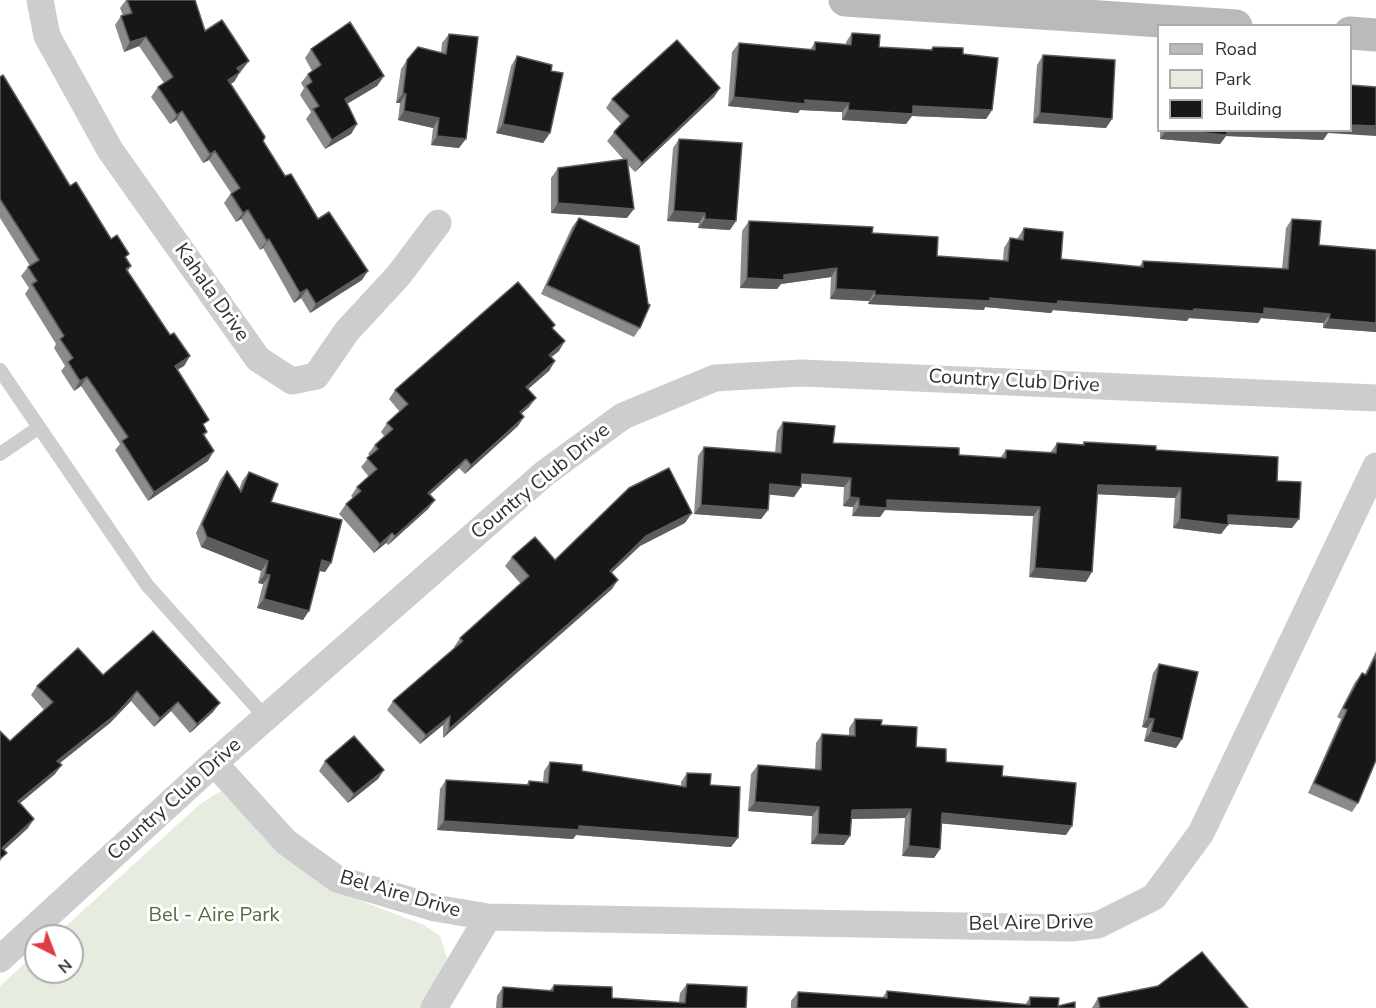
<!DOCTYPE html>
<html>
<head>
<meta charset="utf-8">
<style>
  body { margin:0 }
  #map { position:relative; width:1376px; height:1008px; overflow:hidden; background:#fff; font-family:"Nunito Sans",sans-serif }
  canvas { display:block }
  .legend { position:absolute; left:1157px; top:24px; width:195px; height:108px; box-sizing:border-box; background:#fff; border:2px solid #acacac; margin:0; padding:8px 10px; list-style:none; font-size:18px; color:#303030 }
  .legend li { display:flex; align-items:center; gap:12px; height:30px }
  .legend b { width:30px; border:2px solid #acacac }
  .north { position:absolute; left:24px; top:924px; width:60px; height:60px; box-sizing:border-box; background:#fff; border:2px solid #acacac; border-radius:50%; rotate:138deg; font-size:16px; font-weight:700; line-height:24px; text-align:center; color:#303030 }
  .north::after { content:''; display:block; margin:auto; width:21px; height:27px; background:#dd3c46; clip-path:polygon(50% 0,100% 100%,50% 72%,0 100%) }
</style>
</head>
<body>
<div id="map">
<canvas width="1376" height="1008"></canvas>
<ul class="legend">
<li><b style="height:8px;background:#bababa"></b>Road</li>
<li><b style="height:16px;background:#e6ecdf"></b>Park</li>
<li><b style="height:16px;background:#171717"></b>Building</li>
</ul>
<div class="north">N</div>
</div>
<script>
const g = document.querySelector('canvas').getContext('2d');
g.lineJoin = 'round';
function paint(path, color) { g.fillStyle = color; g.fill(path, 'evenodd'); }
const poly = rows => new Path2D(rows.map(r => 'M' + r).join(''));
function trace(path, color, width, dash) { g.strokeStyle = color; g.lineWidth = width; g.lineCap = dash ? 'butt' : 'round'; g.setLineDash(dash || []); g.stroke(path); }
function drawText(font, color, halo, rows, align = 'center') {
  g.font = font + ' "Nunito Sans",sans-serif'; g.lineWidth = 6; g.setLineDash([]); g.textBaseline = 'middle'; g.strokeStyle = halo; g.fillStyle = color; for (const [text, x, y, turn = 0] of rows) {
    g.save(); g.translate(x, y); g.rotate((+turn || 0) * Math.PI / 180); g.textAlign = isNaN(turn) ? turn : align; if (halo) g.strokeText(text, 0, 0); g.fillText(text, 0, 0); g.restore();
  }
}
paint(poly([
  [221,791,279,851,328,886,364,902,424,925,440,936,447,958,438,987,423,1008,0,1008,0,986,36,953,36,972,72,972,72,936,55,936,200,804]
]), '#e6ecdf');
trace(poly([
  [0,370,147,585,266,718],
  [0,454,38,428]
]), '#cdcdcd', 14);
trace(poly([
  [40,0,47,36,110,150,258,359,292,381,316,376,347,331,398,276,438,223],
  [214,763,286,842,337,879,435,908,488,917],
  [0,959,214,763,545,473,623,416,715,378,801,373,1376,398],
  [434,1008,488,917,1071,928,1098,925,1154,897,1201,833,1376,466]
]), '#cdcdcd', 27);
trace(poly([
  [845,0,1236,26],
  [1350,33,1376,35]
]), '#bababa', 33);
paint(poly([
  [126,0,195,0,205,31,242,70,240,72,234,82,230,84,263,141,285,176,318,219,362,280,310,313,301,298,294,303,263,248,260,250,241,219,236,222,224,203,231,193,209,160,203,163,176,120,170,124,151,97,158,87,164,83,139,46,124,52,115,25,121,16,123,16,120,8],
  [852,33,879,47,930,50,933,47,963,54,992,110,986,119,912,116,906,124,842,120,842,112,800,110,798,113,728,106,732,52,739,43,810,50,815,42,846,44,846,42],
  [449,34,459,148,431,145,433,128,398,120,400,103,396,103,401,69,407,60,441,53,442,43],
  [311,49,384,76,377,86,347,104,357,124,351,134,325,149,306,119,311,112,300,95,304,88,301,83,308,74,312,71,305,58],
  [1043,55,1106,128,1033,123,1037,65],
  [517,56,551,71,550,133,543,143,496,133,511,66],
  [0,77,70,186,127,258,131,266,128,271,170,335,190,356,184,366,177,370,207,432,204,436,208,461,148,501,115,450,120,444,81,386,74,391,61,371,65,366,54,348,56,344,25,294,29,288,21,276,28,267,30,266,0,218],
  [720,88,714,97,635,172,627,164,627,218,551,213,551,178,558,168,624,160,607,141,621,124,606,108,612,99],
  [1160,130,1350,130,1328,133,1323,140,1226,136,1220,144,1160,139],
  [679,139,730,230,698,228,699,223,667,221,673,148],
  [579,218,640,328,634,337,541,294,572,227],
  [1292,219,1319,245,1376,332,1323,328,1323,323,1261,318,1258,323,1189,318,1187,321,1053,310,1051,313,985,307,984,310,868,304,869,301,830,299,831,277,781,284,777,289,740,288,742,231,749,221,872,233,937,256,1003,260,1004,248,1010,238,1017,239,1024,228,1061,259,1139,267,1143,261,1282,269,1286,228],
  [553,328,559,351,551,357,555,361,549,371,528,389,529,407,521,414,518,426,465,474,459,468,430,494,435,500,428,509,388,545,386,543,374,553,339,514,346,504,353,498,351,496,357,487,369,477,361,467,370,456,368,454,375,445,384,436,381,432,387,423,400,412,389,399,395,390],
  [783,422,833,443,959,455,1000,458,1006,450,1050,453,1057,443,1082,445,1084,442,1156,450,1277,481,1292,528,1228,524,1221,534,1173,528,1175,498,1097,494,1086,582,1029,577,1033,516,885,510,880,517,852,516,853,507,843,506,844,487,801,483,794,497,769,494,768,510,761,519,694,514,698,456,704,447,775,453,777,431],
  [227,471,239,490,242,481,249,472,271,502,331,563,325,572,319,571,303,620,257,608,263,584,258,583,261,571,201,547,196,533,220,480],
  [685,523,640,546,612,572,612,589,443,738,443,725,420,744,387,710,393,701,454,648,454,647,460,638,521,584,505,566,512,557,555,560],
  [1376,651,1376,760,1358,803,1352,812,1308,793,1341,719,1337,717,1355,682,1362,673,1365,674],
  [1159,664,1182,739,1176,748,1144,741,1147,728,1142,727,1153,673],
  [103,675,213,712,190,733,171,711,154,727,131,701,110,723,60,763,55,774,20,803,28,828,4,850,0,862,10,741,44,710,31,695,37,686],
  [855,719,881,725,916,747,946,762,1002,776,1066,835,942,823,940,849,934,858,902,856,905,818,851,819,844,845,811,844,812,816,748,811,751,774,758,765,815,770,816,743,822,734,849,736,849,728],
  [325,761,384,770,378,779,348,803,319,771],
  [550,762,582,771,681,786,681,782,687,773,710,785,731,847,576,835,573,839,437,830,440,789,446,780,526,785,529,781,543,782,544,771],
  [687,984,746,1008,496,1008,497,996,503,987,549,991,554,985,612,998,679,1002,680,993],
  [887,991,1025,1005,1030,997,1058,1006,1075,1008,791,1008,791,1001,798,992,882,998],
  [1098,998,1248,1008,1092,1008]
]), '#8b8b8b');
paint(poly([
  [146,37,139,46,124,52,130,42],
  [249,61,242,70,231,78,237,68],
  [240,72,234,82,221,89,228,80],
  [384,76,377,86,338,109,345,99],
  [720,88,714,97,635,172,642,163],
  [403,93,406,94,400,103,396,103],
  [734,97,805,100,849,103,842,112,800,110,798,113,728,106],
  [913,106,992,110,986,119,912,116,906,124,842,120,848,110],
  [182,111,176,120,170,124,177,115],
  [404,111,439,118,433,128,398,120],
  [1040,113,1112,119,1106,128,1033,123],
  [357,124,351,134,325,149,332,140],
  [503,124,550,133,543,143,496,133],
  [1350,125,1376,126,1376,136,1328,133,1323,140,1226,136,1220,144,1160,139,1166,130,1350,130],
  [437,136,466,139,459,148,431,145],
  [215,151,209,160,203,163,210,154],
  [558,203,634,209,627,218,551,213],
  [248,210,241,219,236,222,243,213],
  [674,211,705,213,699,223,667,221],
  [705,219,736,221,730,230,698,228],
  [269,239,263,248,260,250,267,241],
  [837,268,831,277,781,284,777,289,740,288,747,278,784,275],
  [368,271,362,280,310,313,316,304],
  [307,289,301,298,294,303,300,293],
  [836,289,875,291,869,301,830,299],
  [875,295,1058,301,1194,309,1264,308,1330,314,1323,323,1261,318,1258,323,1189,318,1187,321,1053,310,1051,313,985,307,984,310,868,304],
  [1329,319,1376,323,1376,332,1323,328],
  [565,341,559,351,543,364,549,355],
  [190,356,184,366,168,375,175,366],
  [555,361,549,371,520,396,526,387],
  [87,377,81,386,74,391,80,381],
  [536,398,529,407,513,421,520,412],
  [524,417,518,426,465,474,471,465],
  [214,451,208,461,148,501,154,492],
  [466,459,459,468,422,502,428,493],
  [802,474,851,478,844,487,795,483],
  [770,484,801,487,794,497,763,494],
  [1098,485,1181,488,1175,498,1092,494],
  [850,497,859,498,853,507,843,506],
  [435,500,428,509,388,545,395,536],
  [887,500,1040,507,1033,516,885,510,880,517,852,516,859,506],
  [701,505,768,510,761,519,694,514],
  [692,513,685,523,640,546,604,580,610,571,646,536],
  [1228,515,1299,519,1292,528,1227,524,1228,525,1221,534,1173,528,1180,519],
  [392,533,386,543,374,553,380,544],
  [207,537,268,561,261,571,201,547],
  [322,560,331,563,325,572,315,570],
  [1035,568,1092,572,1086,582,1029,577],
  [265,574,270,575,263,584,258,583],
  [618,580,612,589,443,738,449,729],
  [264,599,309,611,303,620,257,608],
  [137,691,131,701,110,723,51,770,57,761],
  [178,702,171,711,154,727,160,718],
  [220,703,213,712,190,733,197,724],
  [450,716,443,725,420,744,426,735],
  [1148,718,1154,719,1147,728,1142,727],
  [1151,732,1182,739,1176,748,1144,741],
  [62,765,55,774,12,810,18,801],
  [384,770,378,779,348,803,354,794],
  [755,802,819,807,812,816,748,811],
  [911,809,905,818,845,819,852,810],
  [942,813,1072,826,1066,835,936,823],
  [34,819,28,828,0,854,2,848],
  [444,821,579,826,738,838,731,847,576,835,573,839,437,830],
  [818,834,850,836,844,845,811,844],
  [909,846,940,849,934,858,902,856]
]), '#5d5d5d');
const building = poly([
  [127,0,195,0,205,31,222,20,249,61,237,68,240,72,228,80,265,137,263,141,285,176,291,174,318,219,329,212,368,271,316,304,307,289,300,293,269,239,267,241,248,210,243,213,231,194,240,188,215,151,210,154,182,111,177,115,158,87,173,77,146,37,130,42,121,16,132,13,127,0],
  [350,22,384,76,345,99,357,124,332,140,313,109,319,106,306,86,312,82,308,74,321,65,311,49,350,22],
  [852,33,880,35,879,47,932,50,933,47,963,48,963,54,998,58,992,110,913,106,913,114,848,110,849,103,805,100,805,104,734,97,739,43,815,50,815,42,851,45,852,33],
  [449,34,478,37,466,139,437,136,439,118,404,111,406,94,403,93,407,60,418,47,446,54,449,34],
  [677,40,720,88,642,163,614,132,629,116,612,99,677,40],
  [1043,55,1115,60,1112,119,1040,113,1043,55],
  [517,56,552,65,551,71,563,73,550,133,503,124,517,56],
  [3,75,70,186,76,182,111,239,117,235,129,254,125,257,131,266,126,269,170,335,174,333,190,356,175,366,209,420,203,424,207,432,203,434,214,451,154,492,122,441,128,437,87,377,80,381,68,362,73,358,60,339,64,336,32,284,37,281,28,267,39,260,0,199,0,77,3,75],
  [1350,85,1376,87,1376,126,1350,125,1350,85],
  [1173,130,1227,130,1227,135,1173,130],
  [679,139,742,143,736,221,705,219,705,213,674,211,679,139],
  [627,159,634,209,558,203,558,168,627,159],
  [579,218,639,246,648,304,650,305,640,328,547,285,579,218],
  [1292,219,1321,221,1319,245,1376,250,1376,323,1329,319,1330,314,1264,308,1264,314,1194,309,1193,311,1058,301,1057,304,990,298,990,301,875,295,875,291,836,289,837,268,784,275,784,280,747,278,749,221,873,227,872,233,938,237,937,256,1008,261,1010,238,1023,240,1024,228,1063,232,1061,259,1143,267,1143,261,1288,269,1292,219],
  [518,282,555,325,552,328,565,341,549,355,555,361,526,387,536,398,520,412,524,417,471,465,466,459,428,493,435,500,395,536,392,533,380,544,346,504,361,491,357,487,377,469,367,458,378,449,375,445,393,429,387,423,408,404,395,390,518,282],
  [783,422,835,426,833,443,959,448,959,455,1006,458,1006,450,1056,453,1057,443,1084,445,1084,442,1156,446,1156,450,1278,457,1277,481,1301,482,1299,519,1228,515,1228,525,1180,519,1181,488,1098,485,1092,572,1035,568,1040,507,887,500,887,508,859,506,859,498,850,497,851,478,802,474,801,487,770,484,768,510,701,505,704,447,781,453,783,422],
  [669,468,692,513,646,536,610,571,618,580,449,729,450,716,426,735,393,701,463,641,460,638,529,576,512,557,535,537,555,560,629,488,669,468],
  [227,471,241,492,249,472,278,484,271,502,342,520,331,563,322,560,309,611,264,599,270,575,265,574,268,561,207,537,202,524,227,471],
  [153,631,220,703,197,724,178,702,160,718,137,691,116,714,57,761,62,765,18,801,34,819,2,848,7,853,0,859,0,731,10,741,53,702,37,686,78,648,103,675,153,631],
  [1376,655,1376,760,1358,803,1314,783,1347,710,1343,708,1362,673,1366,675,1376,655],
  [1159,664,1198,672,1182,739,1151,732,1154,719,1148,718,1159,664],
  [855,719,882,720,881,725,917,727,916,747,946,749,946,762,1003,766,1002,776,1076,783,1072,826,942,813,940,849,909,846,911,809,852,810,850,836,818,834,819,807,755,802,758,765,821,770,822,734,855,736,855,719],
  [354,736,384,770,354,794,325,761,354,736],
  [550,762,582,765,582,771,686,787,687,773,711,774,710,785,740,787,738,838,579,826,579,830,444,821,446,780,529,785,529,781,548,783,550,762],
  [1202,952,1248,1008,1100,1008,1098,998,1158,986,1202,952],
  [687,984,747,987,746,1008,502,1008,503,987,553,991,554,985,612,987,612,998,685,1003,687,984],
  [887,991,1030,1005,1030,997,1059,998,1058,1006,1075,1002,1075,1008,797,1008,798,992,887,998,887,991]
]);
paint(building, '#171717');
trace(building, '#5d5d5d', 1.5);
drawText('20px', '#303030', '#fff', [
  ["Kahala Drive",211,293,55],
  ["Country Club Drive",1014,382,3],
  ["Country Club Drive",541,482,-39],
  ["Country Club Drive",175,800,-42],
  ["Bel Aire Drive",400,895,16],
  ["Bel Aire Drive",1031,924,-1]
]);
drawText('20px', '#536a3f', '#fff', [
  ["Bel - Aire Park",214,916]
]);
</script>
</body>
</html>
